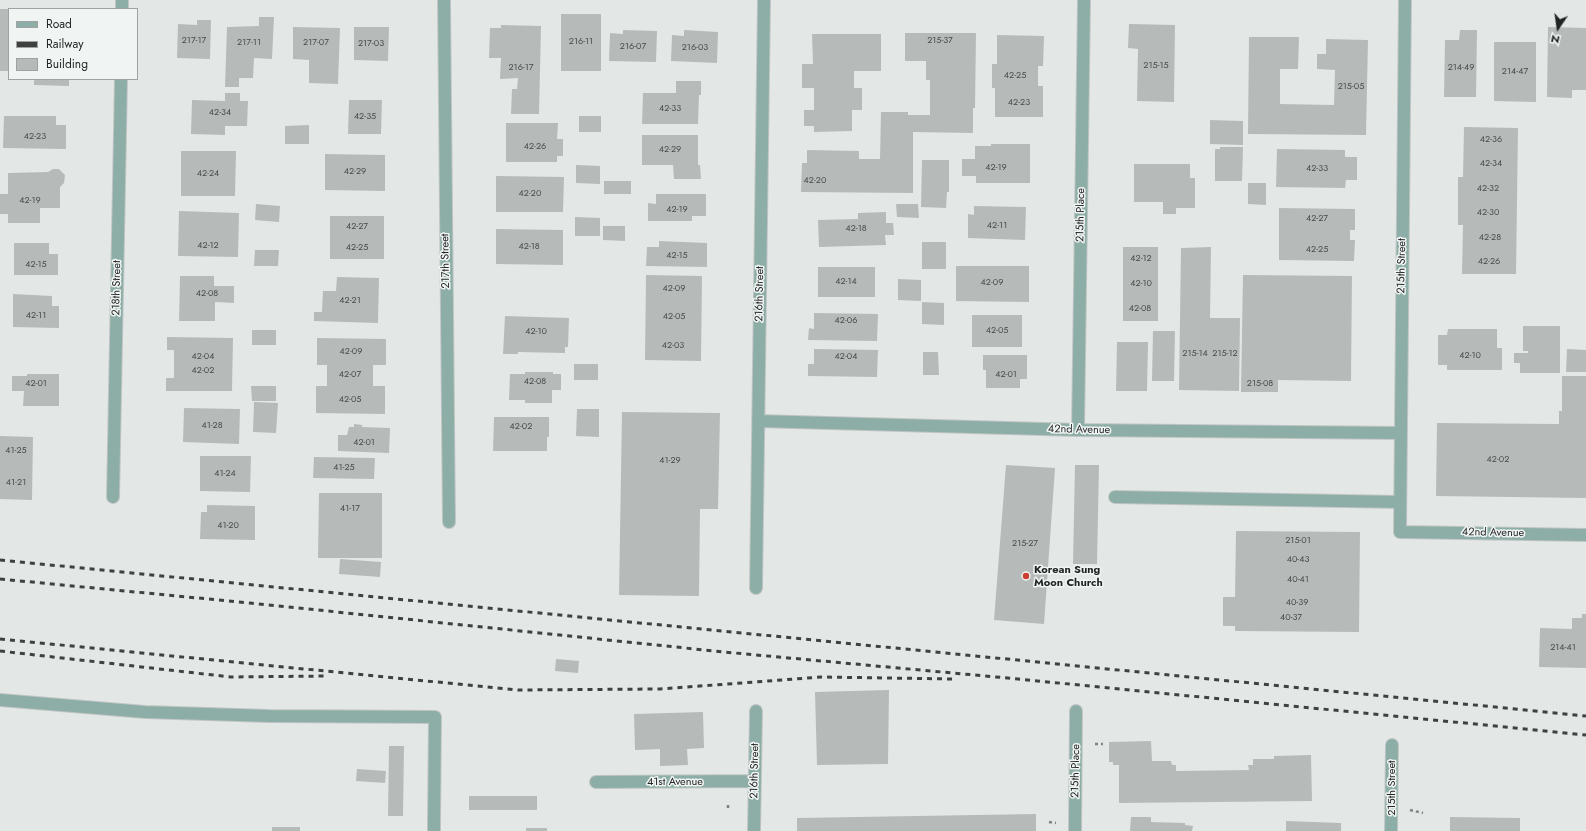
<!DOCTYPE html>
<html>
<head>
<meta charset="utf-8">
<style>
  body { margin:0 }
  #map { position:relative; width:1586px; height:831px; overflow:hidden; background:#e3e8e7; font-family:Jost,sans-serif }
  canvas { display:block }
  .legend { position:absolute; left:8px; top:8px; width:130px; height:72px; box-sizing:border-box; background:#f0f5f4; border:1px solid #9ea2a1; margin:0; padding:5px 7px; list-style:none; font-size:12px; color:#232525 }
  .legend li { display:flex; align-items:center; gap:8px; height:20px }
  .legend b { width:20px; border:1px solid #9ea2a1 }
  .north { position:absolute; left:1538px; top:8px; width:40px; height:40px; -webkit-text-stroke:3px #f0f5f4; paint-order:stroke; rotate:193deg; font-size:11px; font-weight:700; line-height:16px; text-align:center; color:#232525 }
  .north::after { content:''; display:block; margin:auto; width:14px; height:18px; background:#232525; clip-path:polygon(50% 0,100% 100%,50% 72%,0 100%) }
</style>
</head>
<body>
<div id="map">
<canvas width="1586" height="831"></canvas>
<ul class="legend">
<li><b style="height:5px;background:#8daea6"></b>Road</li>
<li><b style="height:5px;background:#3f4141"></b>Railway</li>
<li><b style="height:11px;background:#b6bbba"></b>Building</li>
</ul>
<div class="north">N</div>
</div>
<script>
const g = document.querySelector('canvas').getContext('2d');
g.lineJoin = 'round';
function paint(path, color) { g.fillStyle = color; g.fill(path, 'evenodd'); }
const poly = rows => new Path2D(rows.map(r => 'M' + r).join(''));
function trace(path, color, width, dash) { g.strokeStyle = color; g.lineWidth = width; g.lineCap = dash ? 'butt' : 'round'; g.setLineDash(dash || []); g.stroke(path); }
function drawText(font, color, halo, rows, align = 'center') {
  g.font = font + ' Jost,sans-serif'; g.lineWidth = 3; g.setLineDash([]); g.textBaseline = 'middle'; g.strokeStyle = halo; g.fillStyle = color; for (const [text, x, y, turn = 0] of rows) {
    g.save(); g.translate(x, y); g.rotate((+turn || 0) * Math.PI / 180); g.textAlign = isNaN(turn) ? turn : align; if (halo) g.strokeText(text, 0, 0); g.fillText(text, 0, 0); g.restore();
  }
}
paint(poly([
  [0,9,9,9,9,71,0,71],
  [561,14,601,14,601,71,561,71],
  [259,17,274,17,272,59,254,58,253,78,239,78,239,87,225,87,227,27,259,26],
  [197,20,211,20,210,59,177,58,178,24,197,25],
  [1129,24,1175,25,1174,102,1137,101,1138,49,1128,48],
  [501,25,541,26,539,114,511,114,512,89,517,89,518,78,500,79,501,58,489,58,490,28,501,28],
  [293,27,340,28,338,84,309,83,309,60,293,59],
  [354,27,389,27,388,61,354,60],
  [1548,27,1586,28,1586,90,1572,90,1572,98,1547,97],
  [623,30,657,31,656,62,609,61,610,33,623,34],
  [684,30,718,32,717,63,671,61,672,35,684,36],
  [1460,30,1477,30,1476,97,1444,97,1445,40,1459,40],
  [905,33,976,33,975,108,973,108,973,133,913,132,913,193,801,192,802,163,807,163,807,150,859,151,859,159,880,159,881,112,908,112,908,115,930,115,930,80,926,80,926,61,905,61],
  [812,34,881,34,881,71,854,71,854,88,862,88,862,110,852,110,852,131,814,132,814,126,804,126,804,110,814,110,814,88,802,88,802,64,813,64],
  [997,35,1044,36,1043,66,1038,66,1038,86,1043,86,1043,117,995,117,995,88,992,88,992,64,997,64],
  [1249,37,1299,37,1298,69,1280,69,1280,104,1334,105,1335,70,1317,69,1317,54,1326,54,1326,39,1368,40,1366,135,1248,134],
  [1494,42,1536,42,1536,102,1494,101],
  [34,79,69,79,69,86,34,85],
  [676,81,701,81,701,95,699,95,698,124,642,124,643,93,676,93],
  [225,93,240,93,240,101,248,101,247,126,225,126,225,135,191,134,192,100,225,101],
  [349,100,382,100,381,134,348,134],
  [4,116,56,116,56,125,66,125,66,149,3,148],
  [579,116,601,116,601,132,579,132],
  [1210,120,1243,121,1243,145,1210,144],
  [506,123,558,123,557,139,563,139,563,156,557,156,557,162,506,162],
  [309,125,309,144,285,144,285,126],
  [1464,127,1518,128,1516,274,1462,274,1463,225,1458,225,1458,177,1463,177],
  [642,135,698,135,698,165,700,165,701,179,674,179,673,165,642,165],
  [991,144,1030,144,1030,183,976,183,976,176,962,176,962,159,975,159,975,146,991,146],
  [1220,147,1243,147,1242,181,1215,181,1215,149,1220,149],
  [1277,149,1345,150,1345,157,1357,157,1357,180,1346,180,1345,188,1276,187],
  [181,151,236,151,235,196,181,196],
  [325,154,385,155,385,191,325,190],
  [922,160,949,160,949,192,947,192,946,208,921,207],
  [1134,164,1190,164,1190,178,1195,178,1195,208,1176,208,1176,214,1163,214,1163,202,1134,202],
  [576,165,600,166,600,184,576,183],
  [53,169,59,169,65,175,64,183,60,187,60,208,40,208,40,223,8,223,8,214,0,214,0,194,8,194,8,173,48,172],
  [496,176,564,177,563,212,496,212],
  [604,181,631,181,631,194,604,194],
  [1248,183,1266,183,1266,205,1248,204],
  [656,194,706,194,706,216,692,216,692,221,648,221,648,203,656,204],
  [256,204,280,206,279,222,255,220],
  [896,204,918,204,919,218,897,217],
  [974,206,1026,207,1025,240,968,238,968,214,974,215],
  [1279,208,1355,209,1355,230,1350,230,1350,240,1355,240,1354,261,1279,260],
  [179,211,239,213,238,257,178,256],
  [886,212,886,223,893,223,894,235,885,235,886,245,819,247,818,220,858,219,858,213],
  [330,216,384,216,384,259,330,259],
  [575,217,600,218,600,236,575,236],
  [603,226,625,226,625,241,603,240],
  [496,229,563,230,563,265,496,264],
  [659,241,707,243,707,267,646,266,647,247,659,247],
  [922,242,946,242,946,269,922,269],
  [14,243,49,243,49,254,58,254,58,275,14,275],
  [1123,247,1158,247,1158,321,1123,321],
  [1211,247,1210,318,1240,318,1239,391,1179,390,1181,248],
  [255,250,279,250,278,266,254,266],
  [956,266,1029,266,1029,302,956,301],
  [818,267,875,267,875,297,818,297],
  [646,275,702,276,701,361,645,360],
  [1243,275,1352,276,1351,381,1278,380,1278,392,1241,392],
  [180,276,214,276,214,286,234,286,234,303,215,302,215,321,179,321],
  [337,277,379,278,378,323,314,321,314,312,322,312,323,291,336,291],
  [898,279,921,280,921,301,898,300],
  [13,294,52,296,52,306,59,306,59,328,13,327],
  [922,302,944,303,944,325,922,324],
  [814,313,878,314,877,341,808,340,809,328,814,329],
  [972,315,1022,315,1022,347,972,347],
  [505,316,569,318,568,347,565,347,565,353,518,352,518,354,503,354],
  [1523,326,1560,326,1560,373,1520,373,1520,363,1514,363,1514,353,1528,353,1528,351,1523,351],
  [1448,329,1497,329,1497,348,1502,348,1502,370,1447,370,1447,365,1438,365,1438,335,1447,335],
  [252,330,276,330,276,345,252,345],
  [1153,331,1175,331,1174,381,1152,381],
  [167,337,233,338,232,391,166,391,166,378,174,378,174,350,167,350],
  [317,338,386,339,386,365,373,365,373,386,385,386,385,414,316,413,316,386,327,386,327,365,317,365],
  [1117,342,1148,342,1147,391,1116,391],
  [814,349,878,350,877,377,808,376,808,364,814,364],
  [1567,349,1586,350,1586,372,1566,372],
  [923,352,938,352,939,375,923,375],
  [983,355,1027,355,1027,379,1020,379,1020,388,986,388,986,370,983,370],
  [574,364,598,364,598,380,574,380],
  [525,372,553,372,553,374,561,374,561,390,552,390,552,403,525,403,525,400,509,400,510,374,525,374],
  [27,374,59,374,59,406,23,406,24,391,12,391,12,376,27,376],
  [1562,376,1586,376,1586,498,1436,496,1437,423,1559,424,1559,411,1562,411],
  [251,386,276,386,276,401,252,401],
  [254,402,278,403,276,433,253,432],
  [184,408,240,409,239,444,183,442],
  [577,409,599,409,599,437,576,436],
  [622,412,720,413,718,509,700,509,699,596,619,595],
  [494,417,549,417,549,437,547,437,547,451,493,451],
  [354,424,362,425,362,427,390,428,389,453,338,451,338,435,347,435,349,427,354,427],
  [0,436,33,437,32,500,0,499],
  [200,456,251,456,250,492,200,491],
  [314,457,375,458,374,479,313,478],
  [1006,465,1055,468,1044,624,994,620],
  [1075,465,1099,465,1097,564,1073,564],
  [319,493,382,493,382,558,318,558],
  [207,505,255,506,255,540,200,539,201,512,207,512],
  [1236,531,1360,532,1359,632,1235,631,1235,626,1223,626,1223,597,1235,597],
  [340,559,381,562,380,577,339,574],
  [1582,614,1586,614,1586,668,1539,667,1540,628,1572,629,1572,618,1582,618],
  [556,659,579,661,578,673,555,671],
  [889,690,888,764,817,765,815,692],
  [703,712,704,748,687,749,688,765,660,766,660,749,635,750,634,714],
  [1151,741,1152,761,1171,761,1172,765,1176,765,1176,771,1249,770,1248,765,1253,765,1253,759,1274,759,1274,756,1311,755,1312,801,1119,803,1119,765,1113,765,1113,762,1109,762,1109,742],
  [389,746,404,746,403,816,388,816],
  [357,769,386,771,385,783,356,781],
  [469,796,537,796,537,810,469,810],
  [1036,814,1036,831,797,831,797,818],
  [1131,817,1151,817,1151,822,1185,823,1185,825,1193,826,1192,831,1130,831],
  [1450,817,1520,818,1520,831,1450,831],
  [1286,821,1341,823,1341,831,1286,831],
  [272,827,300,827,300,831,272,831],
  [526,828,547,828,547,831,526,831]
]), '#b6bbba');
const service = poly([
  [1115,497,1400,502],
  [0,700,145,712,269,716,435,717,434,823]
]);
const minor = poly([
  [444,0,449,522],
  [1405,0,1400,532,1586,535],
  [122,9,122,0],
  [758,421,1078,430,1401,433],
  [1078,430,1084,0],
  [113,497,121,79],
  [756,588,764,0],
  [596,782,755,781],
  [434,831,434,823],
  [754,831,756,711],
  [1075,831,1076,711],
  [1391,831,1392,745]
]);
trace(service, '#c0c5c4', 14);
trace(minor, '#c0c5c4', 14);
trace(poly([
  [1095,744,1103,744],
  [728,808,728,802],
  [1410,810,1423,813],
  [1049,822,1056,823]
]), '#818484', 2.5, [3, 3]);
trace(service, '#8daea6', 12);
trace(minor, '#8daea6', 12);
trace(poly([
  [0,560,1586,716],
  [0,579,250,603,724,652,1018,679,1586,735],
  [0,639,518,690,660,689,822,677,954,679],
  [0,651,231,677,326,676]
]), '#3f4141', 3, [5, 5]);
for (const [x, y, r, color] of [
  [1026,576,4,"#cc3f2f"]
]) { const dot = new Path2D(); dot.arc(x, y, r, 0, 2 * Math.PI); g.fillStyle = color; g.fill(dot); trace(dot, '#f0f5f4', 1.5); }
drawText('9px', '#484a4a', null, [
  ["217-17",194,41],
  ["215-37",940,41],
  ["216-11",581,42],
  ["217-11",249,43],
  ["217-07",316,43],
  ["217-03",371,44],
  ["216-07",633,47],
  ["216-03",695,48],
  ["215-15",1156,66],
  ["216-17",521,68],
  ["214-49",1461,68],
  ["214-47",1515,72],
  ["42-25",1015,76],
  ["215-05",1351,87],
  ["42-23",1019,103],
  ["42-33",670,109],
  ["42-34",220,113],
  ["42-35",365,117],
  ["42-23",35,137],
  ["42-36",1491,140],
  ["42-26",535,147],
  ["42-29",670,150],
  ["42-34",1491,164],
  ["42-19",996,168],
  ["42-33",1317,169],
  ["42-29",355,172],
  ["42-24",208,174],
  ["42-20",815,181],
  ["42-32",1488,189],
  ["42-20",530,194],
  ["42-19",30,201],
  ["42-19",677,210],
  ["42-30",1488,213],
  ["42-27",1317,219],
  ["42-11",997,226],
  ["42-27",357,227],
  ["42-18",856,229],
  ["42-28",1490,238],
  ["42-12",208,246],
  ["42-18",529,247],
  ["42-25",357,248],
  ["42-25",1317,250],
  ["42-15",677,256],
  ["42-12",1141,259],
  ["42-26",1489,262],
  ["42-15",36,265],
  ["42-14",846,282],
  ["42-09",992,283],
  ["42-10",1141,284],
  ["42-09",674,289],
  ["42-08",207,294],
  ["42-21",350,301],
  ["42-08",1140,309],
  ["42-11",36,316],
  ["42-05",674,317],
  ["42-06",846,321],
  ["42-05",997,331],
  ["42-10",536,332],
  ["42-03",673,346],
  ["42-09",351,352],
  ["215-14",1195,354],
  ["215-12",1225,354],
  ["42-10",1470,356],
  ["42-04",203,357],
  ["42-04",846,357],
  ["42-02",203,371],
  ["42-07",350,375],
  ["42-01",1006,375],
  ["42-08",535,382],
  ["42-01",36,384],
  ["215-08",1260,384],
  ["42-05",350,400],
  ["41-28",212,426],
  ["42-02",521,427],
  ["42-01",364,443],
  ["41-25",16,451],
  ["42-02",1498,460],
  ["41-29",670,461],
  ["41-25",344,468],
  ["41-24",225,474],
  ["41-21",16,483],
  ["41-17",350,509],
  ["41-20",228,526],
  ["215-01",1298,541],
  ["215-27",1025,544],
  ["40-43",1298,560],
  ["40-41",1298,580],
  ["40-39",1297,603],
  ["40-37",1291,618],
  ["214-41",1563,648]
]);
drawText('11px', '#232525', '#f0f5f4', [
  ["215th Place",1081,215,-89],
  ["217th Street",446,261,-91],
  ["215th Street",1402,266,-89],
  ["218th Street",117,288,-89],
  ["216th Street",760,294,-89],
  ["42nd Avenue",1079,430,1],
  ["42nd Avenue",1493,533,1],
  ["216th Street",755,771,-89],
  ["215th Place",1076,771,-89],
  ["41st Avenue",675,782],
  ["215th Street",1392,788,-90]
]);
drawText('bold 11px', '#232525', '#f0f5f4', [
  ["Korean Sung",1034,570],
  ["Moon Church",1034,583]
], 'left');
</script>
</body>
</html>
